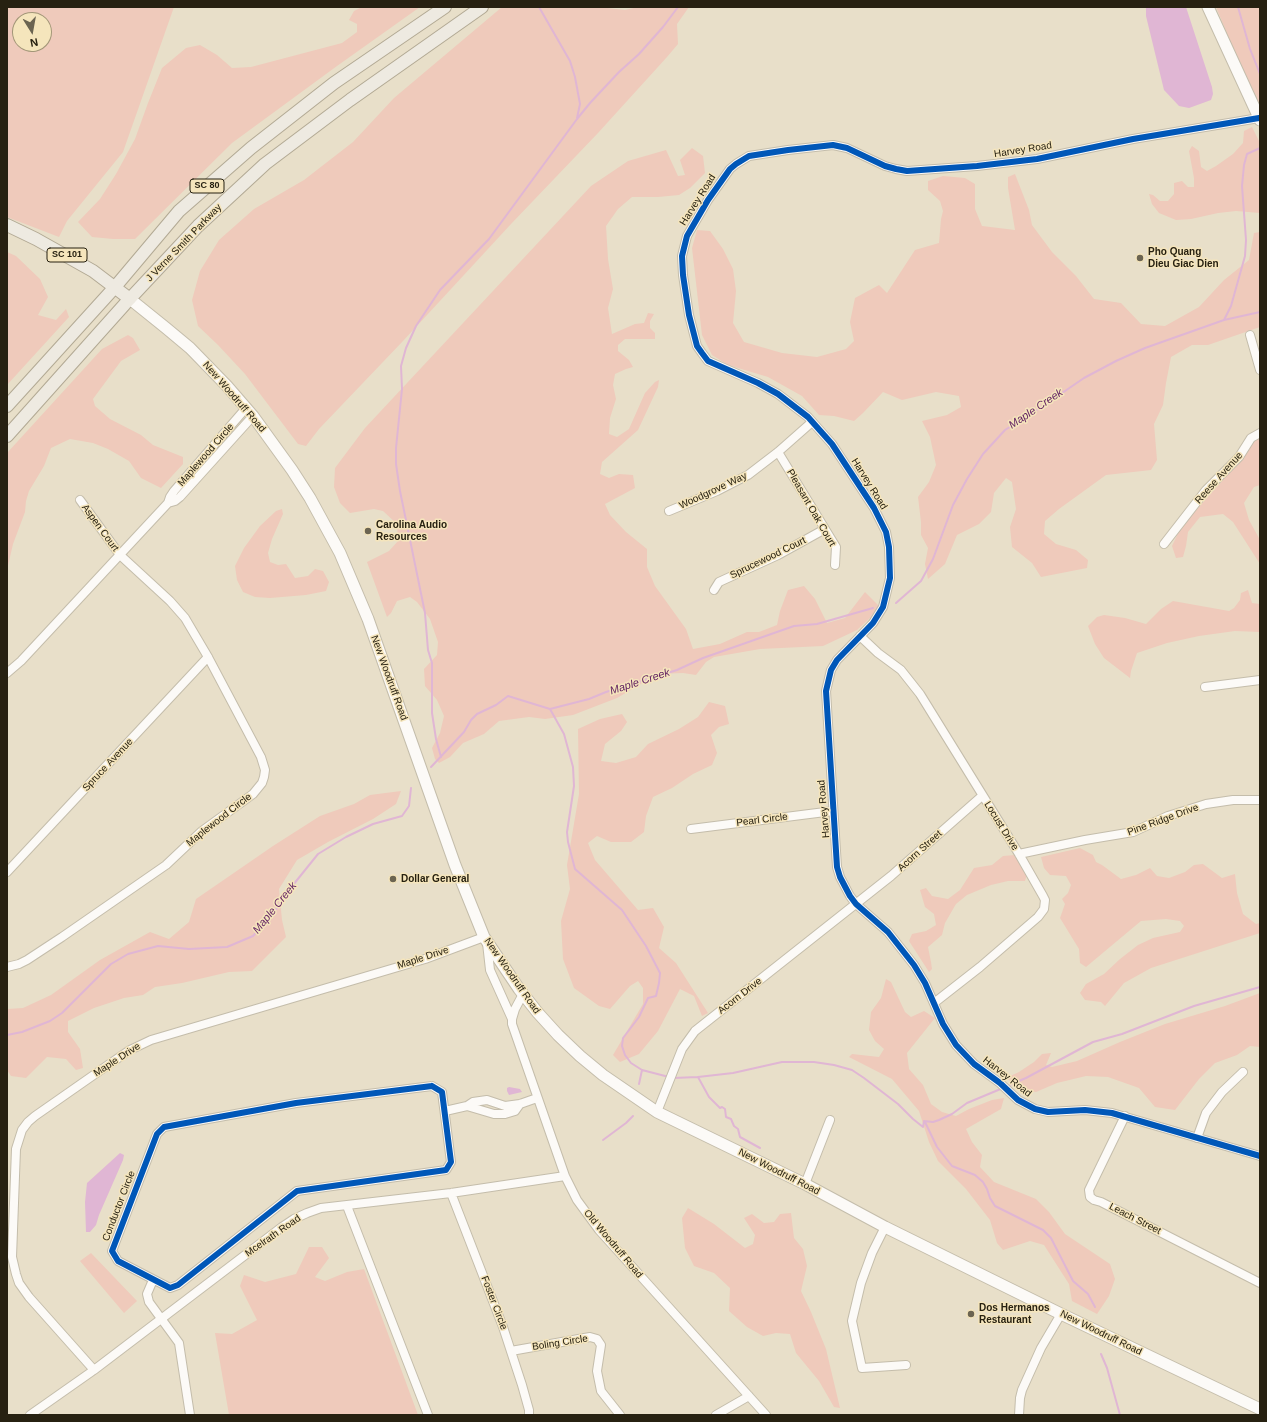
<!DOCTYPE html>
<html>
<head>
<meta charset="utf-8">
<style>
  body { margin:0 }
  #map { position:relative; width:1267px; height:1422px; overflow:hidden; background:#e8dfc9; font-family:Arial,sans-serif }
  canvas { display:block }
  .frame { position:absolute; inset:0; border:8px solid #272111; pointer-events:none }
  .north { position:absolute; left:12px; top:12px; width:40px; height:40px; box-sizing:border-box; background:#f5e5bc; border:1px solid #a39778; border-radius:50%; rotate:169deg; font-size:11px; font-weight:700; line-height:16px; text-align:center; color:#272111 }
  .north::after { content:''; display:block; margin:auto; width:14px; height:18px; background:#6b6451; clip-path:polygon(50% 0,100% 100%,50% 72%,0 100%) }
</style>
</head>
<body>
<div id="map">
<canvas width="1267" height="1422"></canvas>
<div class="frame"></div>
<div class="north">N</div>
</div>
<script>
const g = document.querySelector('canvas').getContext('2d');
g.lineJoin = 'round';
function paint(path, color) { g.fillStyle = color; g.fill(path, 'evenodd'); }
const poly = rows => new Path2D(rows.map(r => 'M' + r).join(''));
function trace(path, color, width, dash) { g.strokeStyle = color; g.lineWidth = width; g.lineCap = dash ? 'butt' : 'round'; g.setLineDash(dash || []); g.stroke(path); }
function drawText(font, color, halo, rows, align = 'center') {
  g.font = font + ' Arial,sans-serif'; g.lineWidth = 3; g.setLineDash([]); g.textBaseline = 'middle'; g.strokeStyle = halo; g.fillStyle = color; for (const [text, x, y, turn = 0] of rows) {
    g.save(); g.translate(x, y); g.rotate((+turn || 0) * Math.PI / 180); g.textAlign = isNaN(turn) ? turn : align; if (halo) g.strokeText(text, 0, 0); g.fillText(text, 0, 0); g.restore();
  }
}
paint(poly([
  [7,7,174,7,123,152,67,221,59,237,7,217],
  [20,20,44,20,44,44,20,44],
  [362,7,420,7,337,66,232,143,135,239,113,239,92,237,78,222,100,199,116,174,135,139,148,103,162,68,186,48,200,45,217,55,232,68,251,67,342,43,357,32,357,24,349,20,354,11],
  [502,7,598,7,625,10,638,7,689,7,677,24,678,44,667,57,598,133,511,224,403,341,319,429,306,446,298,444,245,374,218,345,198,326,192,300,200,271,219,240,254,209,304,180,353,142,394,98],
  [1216,7,1260,7,1260,106,1240,65],
  [1252,127,1260,143,1260,213,1236,211,1218,213,1191,219,1176,220,1159,213,1152,204,1149,194,1153,195,1160,201,1168,201,1174,194,1174,183,1182,181,1188,187,1194,187,1194,178,1189,151,1192,146,1199,151,1201,167,1207,171,1216,166,1233,154,1243,143,1244,131],
  [692,148,703,156,705,173,690,188,679,195,658,197,632,197,618,209,606,226,608,259,613,289,608,308,612,334,635,324,644,323,648,313,654,314,650,321,650,328,655,333,655,339,625,339,618,345,618,351,629,360,633,367,626,369,615,374,613,385,616,399,610,418,609,434,617,437,629,429,645,393,655,382,659,380,658,387,638,430,602,462,600,474,609,478,619,474,633,475,635,488,605,504,610,515,626,532,647,549,647,567,655,586,686,629,693,649,720,644,747,632,759,632,777,625,780,611,788,590,804,586,815,599,827,623,845,618,865,592,879,606,869,619,857,630,823,646,760,649,714,657,706,662,696,675,683,673,658,674,617,698,573,715,545,719,529,717,499,721,484,734,463,743,450,757,439,763,435,759,432,748,440,733,444,716,437,700,425,686,424,669,437,655,438,642,430,619,417,602,410,597,397,601,391,613,387,617,367,562,389,551,398,541,397,524,383,511,374,509,350,513,340,503,334,487,335,468,365,428,591,186,628,161,666,150,678,176,685,175,680,160],
  [1015,174,1029,210,1032,225,1052,252,1076,276,1094,299,1121,303,1141,324,1165,326,1199,307,1224,280,1249,260,1254,233,1260,232,1260,327,1208,345,1192,345,1171,357,1166,383,1163,405,1154,424,1157,460,1151,470,1106,475,1059,509,1045,521,1044,534,1056,544,1076,550,1088,560,1087,568,1041,577,1032,563,1012,547,1010,527,1016,509,1012,482,1006,478,994,493,991,512,979,524,957,535,945,564,928,579,925,564,928,548,921,535,921,522,918,497,929,482,936,465,930,437,922,421,947,415,961,407,959,396,936,392,902,400,883,392,863,413,854,421,834,416,819,415,802,396,768,377,728,365,712,355,702,335,692,248,697,230,710,231,723,249,733,269,736,291,733,323,744,342,782,353,817,357,846,349,854,341,850,322,855,298,879,285,887,293,915,250,939,243,941,219,943,211,940,201,928,190,928,181,943,176,965,178,975,184,975,209,982,226,1015,230,1008,188,1008,177],
  [7,252,16,256,40,279,48,297,38,315,56,320,66,309,69,317,7,385],
  [128,335,133,338,140,350,121,361,93,399,95,406,110,419,141,435,153,445,183,457,183,464,161,488,141,478,129,461,108,449,93,443,70,439,51,448,44,466,29,491,26,501,25,512,13,544,7,570,7,453,102,349],
  [1258,437,1260,437,1260,485,1254,487,1244,503,1249,520,1260,540,1260,564,1233,522,1223,514,1200,517,1188,532,1186,546,1183,557,1176,558,1172,546,1181,527,1231,471,1249,445],
  [282,509,283,514,272,539,268,553,270,562,278,565,286,564,295,578,308,576,315,569,323,571,329,582,326,591,306,595,270,598,255,597,243,592,237,580,235,566,244,548,260,526,276,511],
  [1248,590,1252,603,1260,604,1260,632,1235,631,1199,636,1167,643,1137,653,1131,671,1130,678,1104,658,1095,644,1088,626,1097,617,1104,615,1125,618,1146,624,1161,609,1173,601,1229,611,1234,608,1240,600,1241,593],
  [709,702,725,706,729,724,719,727,711,735,717,753,712,765,693,774,672,788,653,797,646,816,644,832,631,842,611,842,597,836,588,843,595,860,638,910,653,908,664,927,659,948,676,963,708,1013,702,1016,694,996,680,989,658,1031,639,1054,620,1062,613,1055,643,1004,643,988,638,981,630,986,610,1009,599,1006,574,988,563,959,561,921,570,889,567,865,579,794,578,729,600,719,622,714,627,722,621,731,605,744,601,761,616,763,636,757,648,744,679,729,698,717],
  [401,791,396,804,373,819,328,842,297,860,279,889,282,920,286,937,252,971,229,972,182,983,155,987,143,995,124,998,94,1008,68,1021,68,1032,80,1049,83,1068,76,1070,66,1059,47,1057,26,1078,11,1076,7,1070,7,1009,23,1008,51,995,100,960,150,932,169,939,189,922,196,899,273,846,320,816,354,804,370,795],
  [1080,848,1093,855,1096,862,1102,865,1121,879,1136,875,1150,868,1157,876,1169,878,1185,872,1194,865,1203,864,1222,878,1235,874,1237,893,1243,914,1256,924,1260,923,1260,933,1151,968,1124,983,1105,1006,1101,1002,1085,1000,1080,993,1086,984,1104,974,1120,959,1138,945,1153,938,1180,932,1184,926,1180,921,1166,919,1141,921,1086,967,1080,963,1079,949,1060,918,1065,904,1062,899,1068,893,1071,885,1066,876,1050,875,1044,868,1041,857],
  [1015,855,1027,874,1025,881,1008,881,991,885,967,895,956,904,945,923,942,935,928,947,931,962,932,969,929,972,909,941,912,934,926,931,936,925,934,914,925,907,920,890,926,888,932,896,948,899,960,890,974,868,992,865,1003,856],
  [886,979,891,982,905,1012,911,1017,924,1011,935,1018,907,1053,909,1069,923,1085,931,1104,942,1112,956,1116,969,1109,992,1100,1004,1098,1001,1109,966,1129,972,1142,982,1155,980,1167,994,1182,1036,1199,1049,1212,1065,1234,1110,1264,1115,1279,1109,1296,1097,1314,1072,1301,1069,1284,1044,1245,1030,1241,1003,1250,997,1243,990,1220,966,1189,938,1161,929,1142,919,1111,892,1079,849,1057,852,1054,879,1057,884,1049,875,1041,869,1030,871,1012,881,998],
  [1260,993,1260,1047,1250,1046,1237,1055,1215,1063,1199,1079,1175,1110,1155,1107,1139,1088,1108,1077,1086,1076,1057,1083,1036,1092,1021,1089,1006,1078,1019,1072,1034,1062,1042,1054,1051,1053,1046,1065,1052,1067,1077,1061,1120,1042,1165,1024,1225,1006],
  [688,1208,714,1224,745,1248,753,1244,755,1235,744,1218,752,1214,764,1223,774,1222,780,1214,791,1213,794,1238,803,1249,807,1266,801,1291,811,1312,826,1349,840,1408,834,1407,819,1381,796,1353,790,1334,776,1333,763,1336,747,1327,729,1311,730,1288,714,1273,694,1266,685,1248,682,1218],
  [309,1247,322,1247,329,1258,315,1277,325,1281,347,1272,364,1269,418,1415,229,1415,215,1333,232,1334,257,1320,240,1286,244,1275,265,1282,296,1274],
  [91,1253,137,1301,124,1313,80,1261]
]), '#efcabb');
paint(poly([
  [1146,7,1186,7,1212,87,1213,94,1211,100,1189,108,1179,106,1164,90,1146,16],
  [509,1087,520,1089,522,1092,509,1095,507,1091,507,1088],
  [120,1153,124,1155,123,1160,99,1215,96,1225,90,1232,86,1232,85,1202,87,1183]
]), '#e0b6d4');
trace(poly([
  [539,7,570,61,575,77,580,104,577,118],
  [1238,7,1250,49,1260,74],
  [1224,320,1231,306,1245,256,1246,240,1242,186,1244,165,1247,154,1260,148],
  [896,603,921,581,933,559,953,505,967,479,983,454,1005,430,1046,404,1084,378,1116,361,1145,348,1224,320,1260,312],
  [550,709,564,734,573,767,574,786,567,832,568,842,575,869,622,910,646,946,660,973,659,983,656,996,648,998,639,1017,623,1038,622,1046,625,1055,631,1063,642,1070,669,1077],
  [441,757,436,739,432,713,432,663,428,650,425,613,400,491,396,464,396,448,402,389,401,366,406,348,416,326,440,290,489,239,577,119,590,103,619,72,639,54,663,27,678,7],
  [431,767,464,732,471,720,477,714,496,705,508,696,550,709,589,699,606,692,677,670,703,658,794,626,817,624,873,608],
  [7,1035,22,1032,50,1021,62,1013,111,964,128,954,158,946,189,949,227,947,253,936,272,915,289,890,318,854,346,837,373,824,402,816,409,806,411,788],
  [698,1077,709,1097,720,1108,722,1107,725,1109,726,1117,731,1119,734,1126,738,1129,740,1137,760,1148],
  [673,1078,698,1077,733,1073,782,1062,814,1062,834,1065,852,1070,864,1078,898,1104,913,1119,923,1127,924,1121],
  [639,1084,642,1070],
  [1007,1086,1026,1078,1093,1042,1122,1034,1194,1006,1260,987],
  [924,1121,933,1122,939,1120,952,1114,967,1103,1003,1088],
  [925,1122,937,1147,952,1166,975,1175,983,1182,987,1189,990,1198,995,1206,1043,1230,1051,1238,1073,1281,1088,1294,1095,1307],
  [603,1140,626,1123,633,1116],
  [1101,1354,1107,1368,1120,1415]
]), '#e0b6d4', 2);
const street = poly([
  [1259,118,1133,139,1037,159,977,166,907,171,896,169,885,166,847,148,833,145,788,150,749,156,736,164,730,169,708,200,687,236,682,256,683,275,689,315,697,346,702,353,708,361,758,383,778,394,808,417,832,444,874,508,886,532,889,547,890,578,883,607,873,623,837,660,831,670,826,691,837,867,840,877,850,896,856,904,888,932,914,965,925,983,943,1024,956,1045,974,1064,1000,1083,1018,1100,1035,1109,1048,1112,1085,1110,1112,1113,1260,1156],
  [1250,335,1260,370],
  [778,452,836,547,835,565],
  [168,503,175,501,180,497,253,416],
  [669,511,717,491,748,475,778,452,812,422],
  [1164,544,1206,490,1239,457,1251,438,1260,433],
  [714,590,719,582,778,555,825,529],
  [860,636,878,653,901,670,920,694,1019,854,1043,896,1045,900,1044,909,1038,917,980,967,934,1003],
  [7,673,21,661,168,503,170,497,174,491,246,408],
  [1205,687,1260,680],
  [691,829,833,811],
  [1019,854,1085,840,1133,832,1168,816,1206,804,1233,800,1260,800],
  [7,872,208,657],
  [487,943,490,970,512,1019],
  [7,967,19,964,27,960,62,937,166,865,202,831,253,794,262,783,264,777,265,770,261,757,208,657,185,618,170,601,120,555,80,500],
  [523,994,515,1009,512,1019,512,1024,565,1176,577,1200,599,1230,766,1415],
  [432,1086,442,1092,451,1162,446,1170,297,1191,178,1285,170,1288,118,1261,112,1251,157,1134,164,1127,296,1103,432,1086],
  [520,1104,515,1111,505,1114,494,1114,467,1106,473,1102,487,1100,505,1106,520,1104,537,1098],
  [445,1111,467,1106],
  [657,1112,682,1049,695,1031,891,876,982,796],
  [1125,1116,1089,1190,1090,1197,1094,1200,1101,1202,1260,1283],
  [1197,1138,1206,1113,1222,1092,1243,1072],
  [805,1184,830,1120],
  [451,1193,503,1327,522,1385,529,1410,529,1415],
  [347,1206,428,1415],
  [885,1227,872,1253,861,1283,852,1321,862,1368,906,1365],
  [153,1280,147,1294,149,1302,179,1343,190,1415],
  [511,1351,590,1337,597,1339,601,1345,597,1371,601,1391,620,1415],
  [94,1370,29,1297,19,1283,16,1274,12,1257,16,1149,22,1130,28,1122,35,1116,108,1065,130,1050,151,1040,425,959,484,937],
  [30,1415,94,1370,282,1227,294,1219,307,1213,321,1208,451,1193,565,1176],
  [716,1415,749,1396],
  [1019,1415,1020,1398,1022,1390,1041,1348,1061,1314]
]);
const secondary = poly([
  [1208,7,1260,120],
  [130,299,166,328,190,348,227,386,253,416,292,470,310,498,340,553,368,619,455,865,484,937,519,989,538,1013,558,1035,580,1056,603,1075,657,1112,805,1184,885,1227,1061,1314,1260,1409]
]);
const primary = poly([
  [7,225,36,239,93,271,130,299],
  [7,406,115,287,179,211,251,148,334,83,445,7],
  [7,436,125,304,198,226,265,164,350,100,482,7]
]);
trace(street, '#c4bdab', 10);
trace(secondary, '#c4bdab', 13);
trace(primary, '#b2a994', 14);
trace(street, '#fcfaf7', 8);
trace(secondary, '#fcfaf7', 11);
trace(primary, '#eeeae1', 12);
trace(poly([
  [1259,118,1133,139,1037,159,977,166,907,171,896,169,885,166,847,148,833,145,788,150,749,156,736,164,730,169,708,200,687,236,682,256,683,275,689,315,697,346,702,353,708,361,758,383,778,394,808,417,832,444,874,508,886,532,889,547,890,578,883,607,873,623,837,660,831,670,826,691,837,867,840,877,850,896,856,904,888,932,914,965,925,983,943,1024,956,1045,974,1064,1000,1083,1018,1100,1035,1109,1048,1112,1085,1110,1112,1113,1260,1156],
  [432,1086,442,1092,451,1162,446,1170,297,1191,178,1285,170,1288,118,1261,112,1251,157,1134,164,1127,296,1103,432,1086]
]), '#0057b8', 6);
for (const [x, y, r, color] of [
  [1140,258,4,"#6b6451"],
  [368,531,4,"#6b6451"],
  [393,879,4,"#6b6451"],
  [971,1314,4,"#6b6451"]
]) { const dot = new Path2D(); dot.arc(x, y, r, 0, 2 * Math.PI); g.fillStyle = color; g.fill(dot); trace(dot, '#f5e5bc', 1.5); }
for (const [x, y, w] of [
  [207,186,34],
  [67,255,40]
]) { const box = new Path2D(); box.roundRect(x - w / 2, y - 7, w, 14, 3); g.fillStyle = '#f5e5bc'; g.fill(box); trace(box, '#272111', 1); }
drawText('bold 9px', '#272111', null, [
  ["SC 80",207,186],
  ["SC 101",67,255]
]);
drawText('10px', '#272111', '#f5e5bc', [
  ["Harvey Road",1023,150,-9],
  ["Harvey Road",698,200,-58],
  ["J Verne Smith Parkway",184,243,-46],
  ["New Woodruff Road",234,397,49],
  ["Maplewood Circle",206,455,-49],
  ["Reese Avenue",1219,478,-48],
  ["Harvey Road",869,484,58],
  ["Woodgrove Way",713,491,-25],
  ["Pleasant Oak Court",811,508,60],
  ["Aspen Court",100,528,54],
  ["Sprucewood Court",768,558,-26],
  ["New Woodruff Road",389,678,70],
  ["Spruce Avenue",108,765,-47],
  ["Harvey Road",824,809,-95],
  ["Maplewood Circle",219,820,-38],
  ["Pearl Circle",762,820,-7],
  ["Pine Ridge Drive",1163,820,-20],
  ["Locust Drive",1001,826,58],
  ["Acorn Street",920,851,-42],
  ["Maple Drive",423,958,-18],
  ["New Woodruff Road",512,976,55],
  ["Acorn Drive",740,996,-38],
  ["Maple Drive",117,1060,-33],
  ["Harvey Road",1007,1077,38],
  ["New Woodruff Road",779,1172,27],
  ["Conductor Circle",119,1206,-69],
  ["Leach Street",1135,1219,27],
  ["Mcelrath Road",273,1236,-35],
  ["Old Woodruff Road",613,1244,50],
  ["Foster Circle",494,1303,69],
  ["New Woodruff Road",1101,1333,26],
  ["Boling Circle",560,1343,-9]
]);
drawText('bold 10px', '#272111', '#f5e5bc', [
  ["Pho Quang",1148,252],
  ["Dieu Giac Dien",1148,264],
  ["Carolina Audio",376,525],
  ["Resources",376,537],
  ["Dollar General",401,879],
  ["Dos Hermanos",979,1308],
  ["Restaurant",979,1320]
], 'left');
drawText('italic 11px', '#642463', '#f5e5bc', [
  ["Maple Creek",1036,409,-34],
  ["Maple Creek",640,682,-18],
  ["Maple Creek",275,908,-51]
]);
</script>
</body>
</html>
